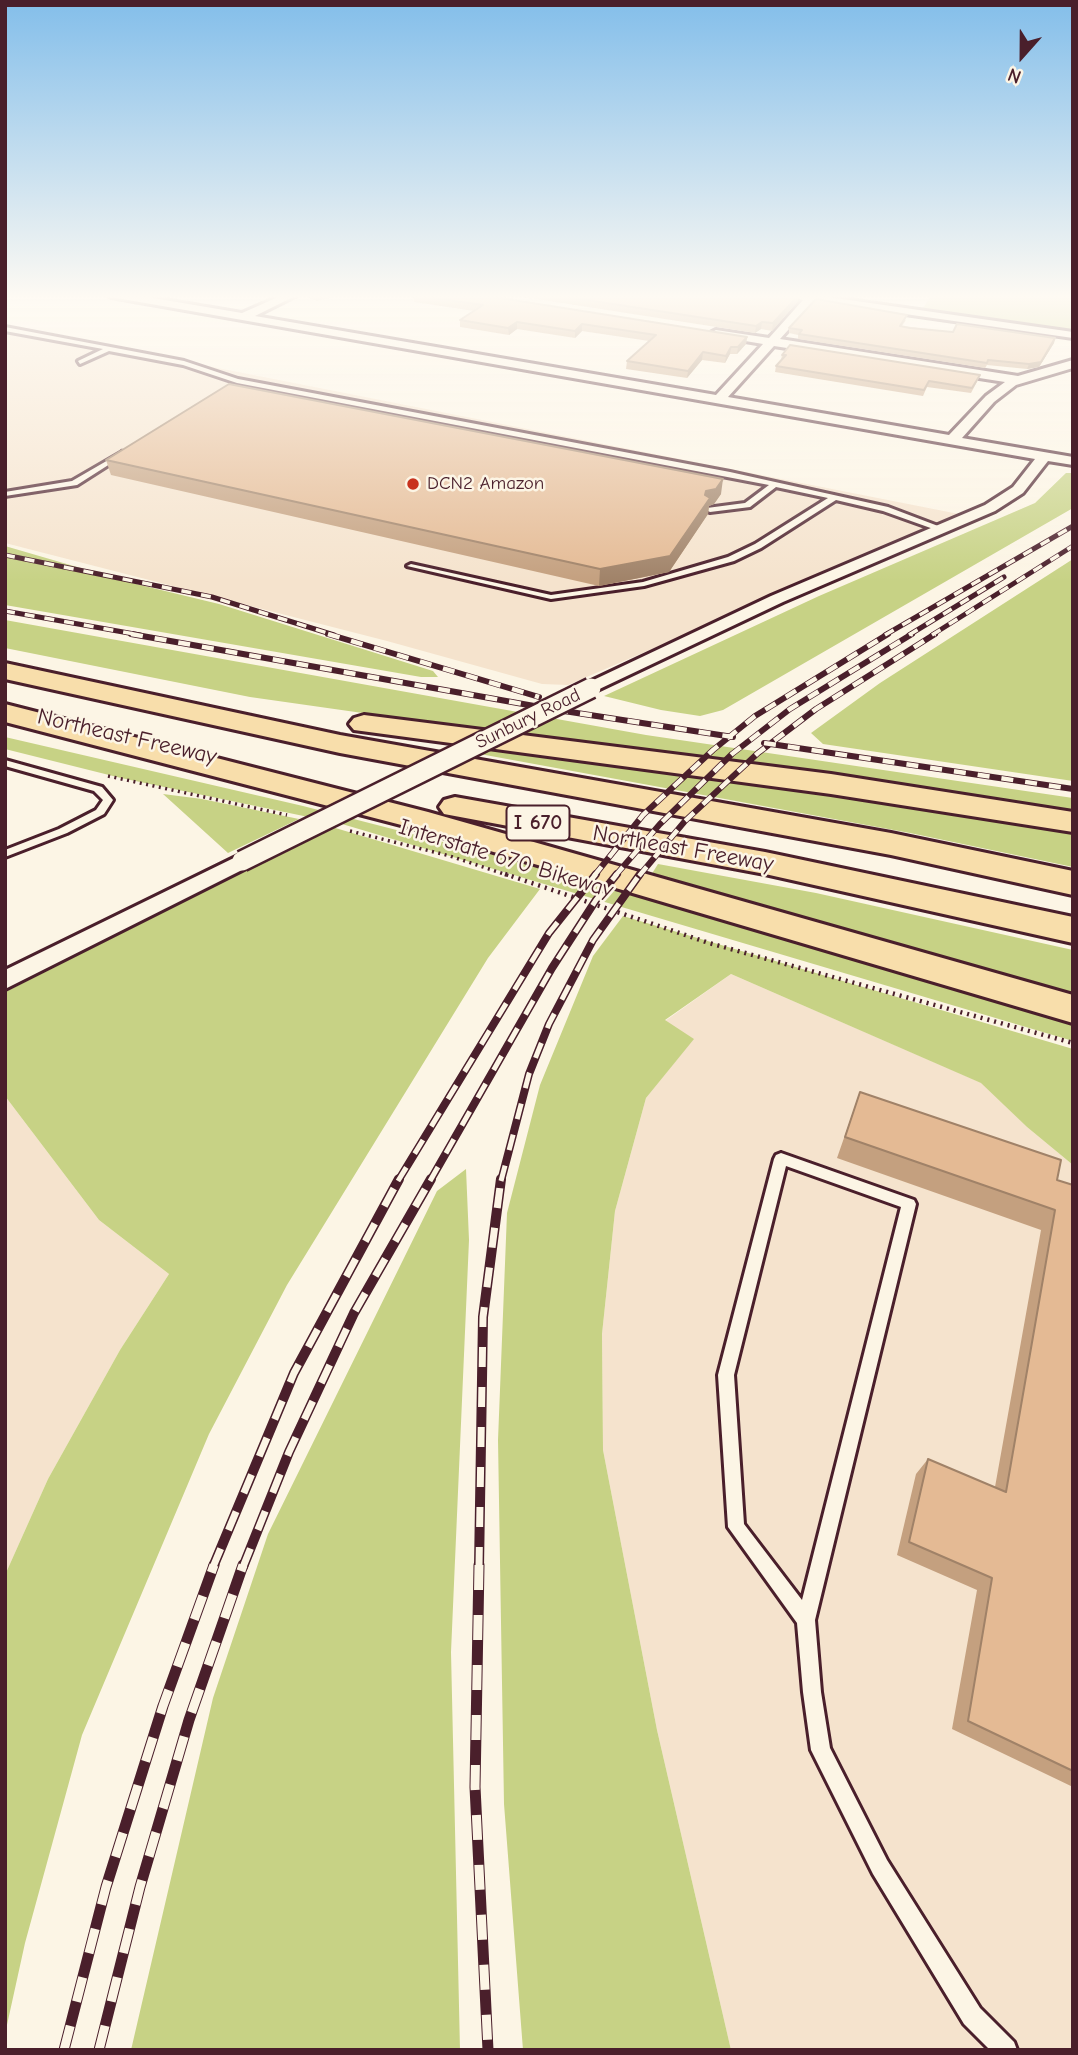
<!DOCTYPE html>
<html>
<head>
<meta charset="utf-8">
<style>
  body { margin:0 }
  #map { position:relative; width:1078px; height:2055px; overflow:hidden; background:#fcf5e5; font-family:"Comic Neue",sans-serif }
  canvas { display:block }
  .frame { position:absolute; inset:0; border:7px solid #4a1f2b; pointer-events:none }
  .north { position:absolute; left:987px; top:21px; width:70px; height:70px; -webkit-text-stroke:5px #fcf5e5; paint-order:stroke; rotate:201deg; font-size:19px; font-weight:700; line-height:28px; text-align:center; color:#4a1f2b }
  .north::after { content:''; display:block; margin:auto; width:24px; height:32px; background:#4a1f2b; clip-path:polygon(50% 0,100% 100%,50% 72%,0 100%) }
</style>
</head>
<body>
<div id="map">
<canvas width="1078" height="2055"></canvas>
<div class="frame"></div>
<div class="north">N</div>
</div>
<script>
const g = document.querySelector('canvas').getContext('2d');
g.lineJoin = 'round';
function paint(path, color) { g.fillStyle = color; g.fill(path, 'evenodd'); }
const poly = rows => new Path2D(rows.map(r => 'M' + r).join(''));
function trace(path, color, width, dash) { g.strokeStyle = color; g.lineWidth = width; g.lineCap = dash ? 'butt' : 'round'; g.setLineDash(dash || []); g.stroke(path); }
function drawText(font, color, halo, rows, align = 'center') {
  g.font = font + ' "Comic Neue",sans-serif'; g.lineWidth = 5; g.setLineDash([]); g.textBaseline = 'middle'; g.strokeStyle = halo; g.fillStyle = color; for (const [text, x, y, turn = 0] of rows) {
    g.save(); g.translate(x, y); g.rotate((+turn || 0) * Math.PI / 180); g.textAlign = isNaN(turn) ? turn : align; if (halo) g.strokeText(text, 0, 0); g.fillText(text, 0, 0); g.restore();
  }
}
paint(poly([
  [5,326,964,515,568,685,542,684,387,641,5,543],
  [731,974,982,1083,1027,1127,1073,1165,1073,2050,731,2050,657,1730,603,1450,602,1334,615,1211,646,1098,693,1039,665,1021],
  [5,1096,99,1220,169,1274,120,1350,48,1479,5,1575]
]), '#f5e3cd');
paint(poly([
  [933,294,1073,294,1073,333,920,312],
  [1066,473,1073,473,1073,508,723,710,700,716,661,710,604,696,819,596,1035,503],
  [5,546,132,583,219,604,433,671,438,677,421,677,5,605],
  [1073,559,1073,781,823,744,811,733,880,683],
  [5,620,646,735,1073,798,1073,814,250,697,5,648],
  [5,737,303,806,529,864,1073,1024,1073,1041,342,824,121,778,5,749],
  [473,746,688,772,1073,830,1073,867,910,833,469,752],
  [163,794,202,799,299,819,228,853],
  [332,827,540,889,488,958,287,1285,209,1434,82,1735,25,1943,5,2034,5,1575,48,1479,120,1350,169,1274,99,1220,5,1096,5,992],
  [658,864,816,893,1073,950,1073,1000,648,880],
  [623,916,1073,1049,1073,1165,1027,1127,981,1083,731,974,665,1020,694,1039,646,1098,615,1211,602,1334,603,1450,657,1730,731,2050,523,2050,504,1804,498,1440,507,1213,540,1085,593,956],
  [466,1169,469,1240,451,1652,460,2050,131,2050,213,1698,268,1534,437,1191]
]), '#c7d285');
const lane = poly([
  [5,327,184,361,238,379,730,472,888,507,946,529,939,531,883,511,836,500,761,548,734,561,644,586,551,599,407,566,411,564,551,595,643,582,728,557,755,544,828,498,776,487,750,507,710,512,706,510,707,508,745,503,769,485,237,383,183,365,109,351,80,364,78,361,103,349,5,331,5,327],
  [122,452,125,454,124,455,77,485,5,496,5,492,72,481,122,452],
  [5,760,102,787,113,800,104,814,67,833,5,857,5,850,59,829,96,810,103,800,94,791,5,766,5,760],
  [781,1153,914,1200,916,1204,815,1620,821,1692,830,1748,887,1860,980,2008,1014,2042,1017,2050,990,2050,964,2024,873,1874,811,1750,803,1692,797,1623,728,1527,718,1375,774,1159,776,1155,781,1153],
  [786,1166,901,1207,802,1600,744,1524,734,1375,786,1166]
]);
const street = poly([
  [106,294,129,294,242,313,285,294,299,294,255,316,716,395,763,344,716,336,710,333,716,330,769,338,803,300,780,294,807,294,1073,332,1073,338,814,301,780,339,1018,376,1073,360,1073,368,1016,385,994,402,962,438,1073,457,1073,465,1048,461,1023,493,995,511,783,602,591,693,585,692,582,688,585,684,771,596,985,505,1013,487,1035,459,111,297,106,294],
  [774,346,1005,382,986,396,949,435,728,397,774,346],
  [242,854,250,856,253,861,250,866,5,989,5,970,242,854]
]);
const highway = poly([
  [5,663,340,735,891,833,1073,871,1073,895,891,855,340,753,5,679,5,663],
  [5,704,428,812,1073,995,1073,1023,409,827,5,722,5,704],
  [364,715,831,774,1073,812,1073,832,831,794,354,730,349,724,354,718,364,715],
  [455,797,765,852,1073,917,1073,943,765,874,444,814,439,807,444,800,455,797]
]);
trace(lane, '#4a1f2b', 6);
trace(street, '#4a1f2b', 6);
trace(highway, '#4a1f2b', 6);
trace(poly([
  [108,776,287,815],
  [350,831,450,856,510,876]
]), '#4a1f2b', 3.5, [2, 4.5]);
trace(poly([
  [505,874,709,943,1073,1043]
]), '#4a1f2b', 4.5, [2, 5]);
paint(lane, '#fcf5e5');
paint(street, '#fcf5e5');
paint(highway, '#f8deab');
const railFar4 = poly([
  [5,555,212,597,334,635],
  [5,611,140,635],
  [885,635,1073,526],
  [909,635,1004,577],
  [932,635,1073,546]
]);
const railFar3 = poly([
  [131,634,551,709,733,737],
  [328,634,539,697],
  [764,743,1073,789],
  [594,876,643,815,713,750,755,716,888,634],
  [615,876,660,824,732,754,790,709,912,634],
  [639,876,685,821,758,753,816,709,935,634]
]);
const railFar2 = poly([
  [398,1181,549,933,596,874],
  [430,1181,552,968,596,900,617,874],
  [501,1181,529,1074,549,1024,593,940,640,874]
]);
const railFar1 = poly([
  [213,1567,294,1373,399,1179],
  [243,1567,289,1452,354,1313,431,1179],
  [479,1567,483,1317,501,1179]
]);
const rail = poly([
  [479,1565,475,1787,488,2050],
  [64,2050,106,1887,163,1706,214,1565],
  [99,2050,140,1887,189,1720,243,1565]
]);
trace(railFar4, '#4a1f2b', 5);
trace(railFar3, '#4a1f2b', 6);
trace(railFar2, '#4a1f2b', 8);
trace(railFar1, '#4a1f2b', 10);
trace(rail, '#4a1f2b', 11);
trace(railFar4, '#fcf5e5', 3.5, [10]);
trace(railFar3, '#fcf5e5', 4.5, [12]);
trace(railFar2, '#fcf5e5', 5, [16]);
trace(railFar1, '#fcf5e5', 7, [20]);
trace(rail, '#fcf5e5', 9, [25]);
const streetBridge = poly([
  [242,861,591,688]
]);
trace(streetBridge, '#4a1f2b', 24, []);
trace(streetBridge, '#fcf5e5', 19);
paint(poly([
  [304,294,346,294,316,301],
  [504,294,797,294,798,301,772,331,761,329,755,333],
  [825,294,842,294,840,296],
  [413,295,747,337,746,344,737,354,730,354,725,363,702,360,687,378,626,369,627,361,649,341,582,331,575,338,517,329,509,335,460,327,460,320,474,311,414,302],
  [906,320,902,326,953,332,1055,338,1054,343,1039,367,1027,369,987,365,985,368,798,339,798,335,789,333,789,328],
  [782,355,978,380,971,393,927,387,923,396,775,372,776,366,781,360],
  [106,460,721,494,714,504,709,506,708,514,669,572,599,586,111,475],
  [860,1092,1057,1180,1073,1185,1073,1787,952,1729,977,1590,897,1555,916,1474,928,1459,995,1487,1041,1230,837,1158]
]), '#c4a07f');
paint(poly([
  [327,294,346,294,316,301,315,297],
  [799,295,798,301,772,331,773,323],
  [517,322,517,329,509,335,508,328],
  [762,322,761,329,755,333,756,326],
  [582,324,582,331,575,338,575,331],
  [747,337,746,344,737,354,738,347],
  [1055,338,1054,343,1039,367,1027,369,1029,364],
  [731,347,730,354,725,363,726,356],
  [703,352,702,360,687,378,688,371],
  [723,479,721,494,714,504,709,506,708,514,669,572,599,586,600,569]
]), '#a08268');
const building = poly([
  [311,294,327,294,315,297,311,294],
  [414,294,475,294,747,337,738,347,731,347,726,356,703,352,688,371,627,361,656,335,582,324,575,331,517,322,508,328,460,320,483,305,413,295,414,294],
  [548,294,797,294,799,295,773,323,762,322,756,326,548,294],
  [816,299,907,315,900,326,910,328,953,332,957,324,1055,338,1041,362,1029,364,988,360,987,363,799,334,802,330,789,328,816,299],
  [790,345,980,375,972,388,929,381,924,390,776,366,786,355,782,355,790,345],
  [229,384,723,479,716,489,706,491,705,495,710,498,670,556,600,569,106,460,229,384],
  [860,1092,1061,1160,1057,1180,1073,1185,1073,1771,968,1721,992,1578,909,1542,928,1459,1006,1492,1055,1210,845,1137,860,1092]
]);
paint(building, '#e4ba94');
trace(building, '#a08268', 2);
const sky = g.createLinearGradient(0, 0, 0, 582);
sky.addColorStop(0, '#83beea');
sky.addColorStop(0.51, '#fefaf3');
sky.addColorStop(1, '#fefaf300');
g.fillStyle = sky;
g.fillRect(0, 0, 1078, 582);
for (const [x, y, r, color] of [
  [413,484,7,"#c8321e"]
]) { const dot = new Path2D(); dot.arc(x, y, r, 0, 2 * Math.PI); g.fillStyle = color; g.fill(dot); trace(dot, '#fcf5e5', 2.5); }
drawText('19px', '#4a1f2b', '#fcf5e5', [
  ["DCN2 Amazon",427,484]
], 'left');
drawText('19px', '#4a1f2b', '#fcf5e5', [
  ["Sunbury Road",528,719,-26]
]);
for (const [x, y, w] of [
  [538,823,63]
]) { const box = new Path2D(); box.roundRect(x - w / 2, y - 17.5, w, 35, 5); g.fillStyle = '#fcf5e5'; g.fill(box); trace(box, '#4a1f2b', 2); }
drawText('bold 21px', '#4a1f2b', null, [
  ["I 670",538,823]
]);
drawText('23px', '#4a1f2b', '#fcf5e5', [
  ["Northeast Freeway",127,737,13],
  ["Northeast Freeway",683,849,10],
  ["Interstate 670 Bikeway",506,859,17]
]);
</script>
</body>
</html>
